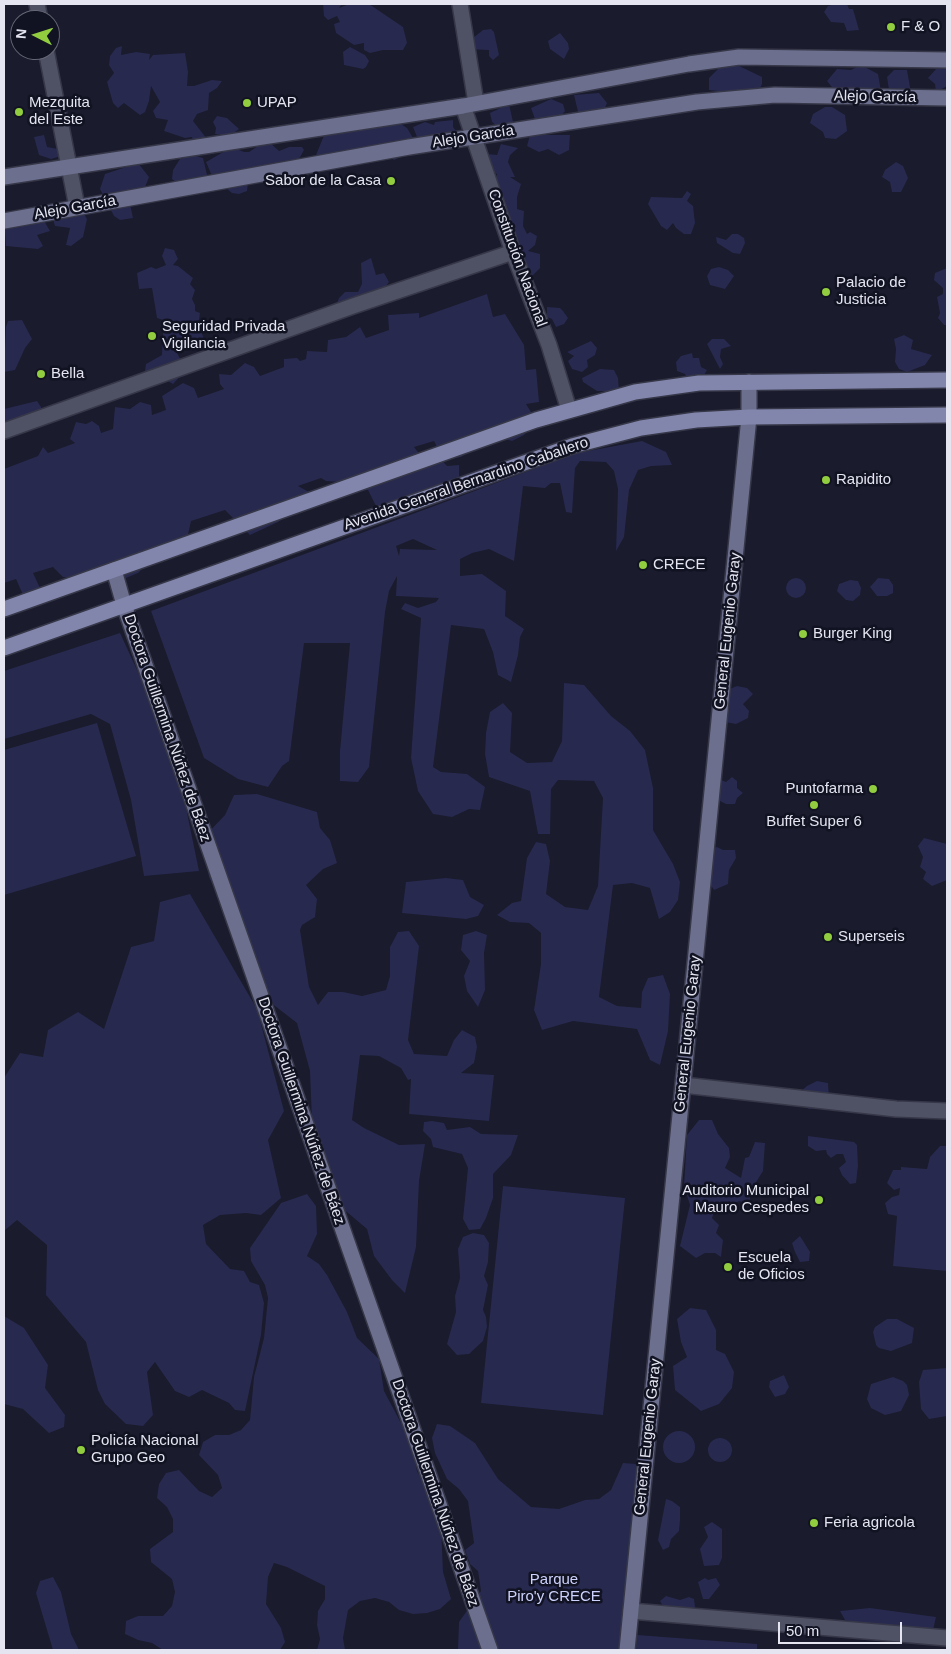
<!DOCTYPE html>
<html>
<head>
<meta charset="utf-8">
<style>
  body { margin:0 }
  #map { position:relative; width:951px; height:1654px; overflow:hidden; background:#1a1b2c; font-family:Arial,sans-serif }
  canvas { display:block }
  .frame { position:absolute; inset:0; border:5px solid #e4e5f1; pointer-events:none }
  .north { position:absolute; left:10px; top:10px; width:50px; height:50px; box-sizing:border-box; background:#111222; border:1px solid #656675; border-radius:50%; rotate:275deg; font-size:14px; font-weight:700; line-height:20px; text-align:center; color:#e4e5f1 }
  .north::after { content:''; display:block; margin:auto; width:18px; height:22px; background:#91cd3f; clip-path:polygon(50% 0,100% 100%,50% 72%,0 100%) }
  .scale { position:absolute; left:778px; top:1622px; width:124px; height:22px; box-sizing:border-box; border:2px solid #e4e5f1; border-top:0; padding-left:6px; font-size:15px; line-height:18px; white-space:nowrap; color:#e4e5f1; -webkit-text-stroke:4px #111222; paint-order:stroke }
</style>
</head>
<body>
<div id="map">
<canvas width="951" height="1654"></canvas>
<div class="frame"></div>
<div class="north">N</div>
<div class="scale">50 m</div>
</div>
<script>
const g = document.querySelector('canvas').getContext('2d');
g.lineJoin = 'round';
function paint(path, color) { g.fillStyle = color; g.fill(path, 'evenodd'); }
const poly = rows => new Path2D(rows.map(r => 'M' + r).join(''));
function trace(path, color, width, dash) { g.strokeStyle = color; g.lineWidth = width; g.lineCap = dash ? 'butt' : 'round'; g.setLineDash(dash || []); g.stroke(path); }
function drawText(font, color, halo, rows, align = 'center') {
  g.font = font + ' Arial,sans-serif'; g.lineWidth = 5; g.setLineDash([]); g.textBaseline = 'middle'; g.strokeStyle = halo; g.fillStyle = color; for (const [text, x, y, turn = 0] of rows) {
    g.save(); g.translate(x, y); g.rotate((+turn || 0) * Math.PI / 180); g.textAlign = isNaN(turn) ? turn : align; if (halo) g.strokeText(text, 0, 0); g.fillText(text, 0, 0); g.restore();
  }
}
paint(poly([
  [323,4,342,4,339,8,349,4,369,4,403,27,407,43,403,50,383,50,370,53,364,50,364,43,354,45,336,33,334,24,340,22,337,16,328,20,324,16],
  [835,4,847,4,849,9,853,9,859,30,847,31,844,23,831,22,824,12,828,6],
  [491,29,494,32,499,55,493,60,489,56,489,50,467,49,473,38,483,30],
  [560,33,568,43,569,49,564,59,550,49,548,41],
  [122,46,121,55,136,52,150,54,149,60,153,55,185,53,188,72,187,86,194,86,212,80,222,81,217,88,209,93,208,110,197,114,193,121,207,139,195,148,192,137,185,138,164,131,168,120,156,118,153,111,160,102,151,86,149,101,145,112,140,115,124,103,118,108,113,103,107,82,114,73,109,65,110,56,116,48],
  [350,47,365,55,369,61,366,67,363,69,344,65,343,52],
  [735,64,762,77,762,84,753,103,726,92,709,90,709,78,718,69],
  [861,65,878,74,882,97,868,105,856,90,839,96,827,81,837,69,851,70],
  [947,68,947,86,936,92,935,84,928,78,936,69],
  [894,70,907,70,911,93,890,97,887,77],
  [599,93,607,103,601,117,579,116,574,95],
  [551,99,563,104,565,111,555,124,548,117,542,121,535,119,531,108],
  [509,104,513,122,498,127,492,122,490,113],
  [825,107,832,107,845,115,847,131,836,139,825,138,823,132,810,123,813,114],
  [217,116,227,118,239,129,230,136,215,134,216,128,213,122],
  [453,120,453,127,456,131,452,135,417,137,413,127,425,122,434,125,435,122],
  [392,122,398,122,407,128,413,138,403,156,394,160,386,155,344,165,334,170,326,157,316,155,325,133,384,124,386,127],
  [44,135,47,147,58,149,61,156,51,159,39,155,34,137],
  [530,135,570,135,569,150,559,155,548,149,539,152,527,146],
  [267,140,279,151,289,147,302,147,304,150,299,159,248,182,247,191,239,194,232,193,227,189,218,190,206,162,232,147,244,152,249,152],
  [501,144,518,148,510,155,508,162,515,177,510,177,521,184,517,197,517,209,524,211,523,226,527,234,530,232,537,236,535,245,528,251,540,254,540,268,531,277,522,277,516,236,508,224,495,184,497,174,488,169,487,154,497,155],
  [193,155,203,158,209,183,187,191,172,179,173,170,180,159],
  [896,162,903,166,908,178,901,192,892,192,890,182,882,177,885,170],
  [138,163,149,177,142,195,130,204,133,218,120,220,114,216,100,189,105,174],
  [687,191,691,194,687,201,693,206,695,223,691,234,684,234,676,228,673,223,667,230,661,226,648,204,651,197,682,198],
  [82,210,87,219,83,237,71,246,66,245,70,228,55,226,52,216],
  [40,214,50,231,37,235,43,246,38,249,6,246,4,219],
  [732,234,738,234,744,238,745,243,740,254,733,253,717,243,716,237,726,240],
  [165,248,174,250,178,259,173,265,178,266,193,278,190,284,195,290,192,299,195,305,195,311,200,313,199,320,191,325,201,331,205,342,191,348,181,347,177,353,186,370,173,384,164,379,154,377,145,371,146,364,162,355,163,333,170,334,175,330,175,324,157,318,152,288,139,289,137,273,151,267,156,269,166,265,162,256],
  [371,258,376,275,384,273,389,282,385,287,333,313,339,298,345,292,358,292,362,284,361,263],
  [719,267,728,270,734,276,725,289,710,285,707,276,711,269],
  [947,268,947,325,944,325,938,318,940,313,937,297,943,294,943,288,934,280,935,273],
  [487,294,493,317,505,314,524,345,526,370,536,369,539,402,526,404,536,420,524,435,512,441,493,436,461,457,450,459,437,447,434,441,414,447,424,460,437,455,447,466,459,465,459,486,377,508,368,490,348,491,340,482,326,481,321,478,298,486,309,492,308,501,278,522,250,535,225,510,191,521,187,539,177,552,167,560,158,554,138,573,121,580,107,568,86,580,63,577,53,567,33,573,40,588,24,597,16,579,4,583,4,469,38,456,43,447,48,453,75,443,70,439,76,422,86,424,92,421,99,426,101,433,113,429,115,407,130,409,140,402,151,405,152,415,166,410,162,396,183,383,194,388,198,398,224,389,220,384,219,374,231,375,245,363,254,367,260,376,284,367,284,359,297,358,300,361,306,359,307,351,327,352,328,340,346,337,360,327,366,338,389,330,388,315,419,313,419,318],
  [547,307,560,308,563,311,568,318,564,324,556,327,552,319,547,317],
  [22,320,32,339,25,348,15,370,4,372,6,327,8,321],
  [904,335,913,340,911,349,932,355,925,365,907,372,899,369,895,362,896,349,894,339],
  [712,339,724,339,731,346,721,349,720,357,723,364,720,369,707,344],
  [591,341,597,348,595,355,587,360,588,367,582,372,572,369,568,361,574,356,567,352],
  [692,353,693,358,699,358,701,367,707,370,701,380,688,380,685,374,677,371,676,362,681,356],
  [600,369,614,370,618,378,619,391,597,391,583,382,582,378],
  [37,401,41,407,42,414,4,433,4,409],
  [642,441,666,452,672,465,651,466,638,470,629,490,624,537,616,551,618,489,614,471,606,462,580,461,575,468,572,513,566,512,560,483,551,483,545,488,523,486,514,561,489,549,472,553,460,559,460,576,482,574,506,591,505,616,524,629,520,637,518,655,511,682,498,675,493,652,484,629,451,625,433,767,441,772,467,774,485,787,480,810,469,809,452,817,433,814,418,791,411,758,421,618,401,609,405,603,418,608,436,602,439,598,396,596,397,576,389,591,385,612,369,767,358,782,340,781,340,751,350,643,304,643,289,761,282,766,268,787,238,779,204,758,151,611,577,453],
  [413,539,437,550,400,549,399,556,396,546],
  [878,578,889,579,893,585,893,593,887,596,877,596,870,587],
  '786 588a10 10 0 1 1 20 0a10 10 0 1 1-20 0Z',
  [850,580,858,581,861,588,860,595,853,601,846,600,837,591,839,584],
  [120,633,162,724,185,803,199,871,144,876,131,800,110,724,91,714,4,739,4,671],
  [564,683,584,685,611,716,630,731,645,750,653,788,653,830,673,864,680,882,678,900,670,912,659,919,650,888,632,883,613,885,599,997,617,1006,641,1008,642,992,648,978,663,975,670,994,668,1031,660,1065,650,1060,637,1029,573,1021,542,1030,534,1010,541,964,541,933,529,923,510,922,497,915,512,903,521,901,527,858,536,842,546,844,550,861,546,894,565,907,588,910,598,886,603,798,594,781,558,780,551,789,550,834,538,834,530,791,489,777,485,754,486,733,490,712,503,703,512,713,510,752,527,763,552,762,562,741],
  [737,686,747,688,753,694,743,704,749,711,748,718,736,724,725,722,725,691],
  [97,723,136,856,4,895,4,750],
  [732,777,737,781,737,788,743,793,737,798,735,804,726,804,718,800,719,779,726,782],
  [257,794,317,812,320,828,330,840,337,863,323,869,306,885,317,899,315,917,302,925,300,930,309,987,318,1005,328,992,343,992,362,996,386,990,390,976,390,947,398,932,409,931,419,946,408,1040,414,1054,447,1056,454,1040,462,1030,475,1037,477,1047,474,1063,461,1073,494,1075,489,1121,409,1114,411,1079,408,1080,401,1068,379,1056,360,1055,352,1120,364,1128,399,1145,425,1144,419,1181,416,1247,405,1293,392,1280,374,1256,367,1229,322,1191,313,1148,310,1071,297,1023,266,999,234,927,209,877,203,838,225,815,234,795],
  [924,838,947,844,947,880,932,886,923,879,926,872,920,867,923,857,918,846],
  [717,847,723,850,735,850,736,858,729,870,728,884,714,890,710,884,709,850],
  [446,878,463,880,470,897,484,905,478,916,466,919,402,913,406,882],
  [190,894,257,1009,284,1111,268,1140,281,1198,261,1215,246,1213,220,1215,203,1225,206,1244,230,1269,244,1271,250,1282,259,1285,264,1303,261,1335,245,1411,235,1410,229,1403,202,1390,189,1397,175,1391,155,1362,147,1372,153,1415,143,1426,126,1424,105,1404,98,1390,86,1342,46,1295,47,1245,17,1220,4,1231,4,1078,20,1053,43,1057,48,1030,78,1012,104,1029,131,947,154,941,160,902],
  [476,931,487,935,484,953,485,990,478,1007,467,991,464,976,470,961,461,950,463,935],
  [817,1081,828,1083,829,1098,825,1107,809,1109,800,1103,797,1095,807,1086],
  [699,1120,712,1120,718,1134,729,1148,730,1157,725,1168,741,1178,745,1158,749,1157,755,1142,765,1143,763,1171,750,1192,750,1201,744,1205,740,1201,715,1209,712,1218,719,1225,716,1233,723,1240,721,1257,715,1253,705,1253,696,1258,680,1246,690,1205,684,1186,687,1135],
  [432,1121,444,1123,447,1130,470,1127,481,1134,518,1135,511,1155,493,1174,493,1198,486,1218,480,1229,469,1230,463,1219,468,1168,462,1154,433,1147,431,1139,423,1131,424,1122],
  [808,1136,854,1142,857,1145,858,1166,856,1183,850,1184,842,1175,839,1168,846,1162,843,1154,837,1154,831,1158,827,1154,826,1150,816,1151,808,1146],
  [940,1146,947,1146,947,1271,893,1266,897,1216,888,1214,885,1203,892,1197,899,1195,900,1188,894,1190,887,1183,893,1170,901,1170,901,1167,927,1169,930,1157],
  [503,1186,625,1198,603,1415,481,1403],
  [307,1194,316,1206,317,1234,307,1256,319,1264,327,1275,347,1312,357,1338,379,1359,384,1391,411,1442,417,1471,431,1497,441,1525,443,1572,451,1599,440,1609,427,1613,413,1614,399,1610,389,1602,375,1598,360,1601,348,1610,343,1638,345,1650,317,1650,320,1639,317,1625,318,1611,325,1599,325,1586,287,1567,274,1563,268,1577,266,1604,281,1628,285,1642,280,1650,163,1650,152,1643,138,1640,125,1634,126,1621,138,1616,163,1616,172,1606,175,1592,172,1579,151,1562,150,1549,173,1532,173,1519,167,1507,157,1498,159,1484,166,1473,179,1470,199,1491,212,1497,222,1488,218,1475,199,1455,203,1442,215,1435,229,1435,241,1430,250,1420,254,1377,264,1338,268,1298,265,1285,251,1261,250,1248,281,1203],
  [473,1233,484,1235,489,1243,488,1262,484,1276,488,1285,483,1310,486,1317,487,1327,483,1341,469,1354,457,1355,447,1344,456,1312,455,1296,460,1278,458,1249,463,1237],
  [800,1236,810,1252,809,1261,800,1262,795,1252,792,1243],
  [690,1308,706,1310,716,1330,716,1350,725,1354,734,1372,732,1388,719,1404,701,1411,675,1390,673,1366,687,1357,681,1342,677,1319],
  [4,1316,24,1328,48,1365,45,1388,65,1415,64,1427,49,1433,23,1409,4,1404],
  [887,1319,897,1319,914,1328,912,1343,891,1351,879,1348,876,1345,873,1332,875,1327],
  [947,1368,947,1416,929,1419,921,1409,919,1382,923,1370],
  [784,1375,789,1387,785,1394,775,1397,769,1387,770,1381],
  [893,1377,903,1381,907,1385,909,1395,901,1411,885,1415,871,1408,867,1399,871,1384],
  [437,1424,450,1426,475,1443,498,1479,531,1507,559,1509,585,1500,599,1499,611,1490,623,1463,636,1464,638,1492,629,1650,458,1650,459,1622,481,1591,478,1571,470,1564,465,1550,474,1543,468,1501,459,1489,447,1479,435,1453,432,1438],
  '663 1447a16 16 0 1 1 32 0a16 16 0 1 1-32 0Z',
  '708 1450a12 12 0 1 1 24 0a12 12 0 1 1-24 0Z',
  [666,1499,672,1501,680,1507,680,1520,679,1531,671,1539,669,1547,663,1550,658,1540],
  [712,1522,722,1529,722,1558,719,1565,704,1566,700,1549,708,1537,704,1527],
  [53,1577,61,1592,71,1634,79,1650,53,1650,36,1593,40,1581],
  [705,1578,708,1580,716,1578,720,1585,709,1599,703,1599,698,1582],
  [666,1596,680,1600,689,1597,694,1599,695,1607,690,1611,664,1608,660,1601],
  [870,1608,936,1617,933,1630,863,1625,845,1620,840,1611],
  [637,1635,757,1644,757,1650,636,1650]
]), '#27294f');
const street = poly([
  [37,4,40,20],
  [460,4,476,103],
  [46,50,77,207],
  [463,106,513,252,549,345,569,410],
  [4,431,353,306,513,252],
  [683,1085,896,1109,947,1111],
  [631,1611,947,1638]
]);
const secondary = poly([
  [4,177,463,106,689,64,739,57,947,60],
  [4,221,409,147,697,102,775,95,947,98],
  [114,570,124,605,490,1650],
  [627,1650,749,417,749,382]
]);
const primary = poly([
  [4,609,536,420,635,392,699,383,947,380],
  [4,648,572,446,641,428,696,420,749,417,947,415]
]);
trace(street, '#363748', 18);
trace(secondary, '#363748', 18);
trace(primary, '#363748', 18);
trace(street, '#4f5264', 15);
trace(secondary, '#6c6f8d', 15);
trace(primary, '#8286ac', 15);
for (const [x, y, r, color] of [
  [891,27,5,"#91cd3f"],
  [247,103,5,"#91cd3f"],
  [19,112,5,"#91cd3f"],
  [391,181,5,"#91cd3f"],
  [826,292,5,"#91cd3f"],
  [152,336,5,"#91cd3f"],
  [41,374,5,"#91cd3f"],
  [826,480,5,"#91cd3f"],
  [643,565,5,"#91cd3f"],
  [803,634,5,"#91cd3f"],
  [873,789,5,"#91cd3f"],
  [814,805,5,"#91cd3f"],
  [828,937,5,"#91cd3f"],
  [819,1200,5,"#91cd3f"],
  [728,1267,5,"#91cd3f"],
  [81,1450,5,"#91cd3f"],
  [814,1523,5,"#91cd3f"]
]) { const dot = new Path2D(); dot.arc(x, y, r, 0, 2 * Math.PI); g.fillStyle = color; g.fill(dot); trace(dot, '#111222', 2); }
drawText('15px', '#e4e5f1', '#111222', [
  ["F & O",901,27],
  ["Mezquita",29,103],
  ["del Este",29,120],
  ["UPAP",257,103],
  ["Sabor de la Casa",381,181,"right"],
  ["Palacio de",836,283],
  ["Justicia",836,300],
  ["Seguridad Privada",162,327],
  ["Vigilancia",162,344],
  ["Bella",51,374],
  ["Rapidito",836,480],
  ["CRECE",653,565],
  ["Burger King",813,634],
  ["Puntofarma",863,789,"right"],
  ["Buffet Super 6",814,822,"center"],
  ["Superseis",838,937],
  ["Auditorio Municipal",809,1191,"right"],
  ["Mauro Cespedes",809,1208,"right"],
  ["Escuela",738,1258],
  ["de Oficios",738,1275],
  ["Policía Nacional",91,1441],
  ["Grupo Geo",91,1458],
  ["Feria agricola",824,1523]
], 'left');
drawText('15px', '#e4e5f1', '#111222', [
  ["Alejo García",875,97,1],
  ["Alejo García",473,137,-9],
  ["Alejo García",75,208,-10],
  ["Constitución Nacional",517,258,70],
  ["Avenida General Bernardino Caballero",466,484,-19],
  ["General Eugenio Garay",728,631,-84],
  ["Doctora Guillermina Núñez de Báez",167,728,71],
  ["General Eugenio Garay",688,1034,-84],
  ["Doctora Guillermina Núñez de Báez",301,1111,71],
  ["General Eugenio Garay",648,1437,-84],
  ["Doctora Guillermina Núñez de Báez",435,1493,71]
]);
drawText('15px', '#cdd2fc', '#111222', [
  ["Parque",554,1580],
  ["Piro'y CRECE",554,1597]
]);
</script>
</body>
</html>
